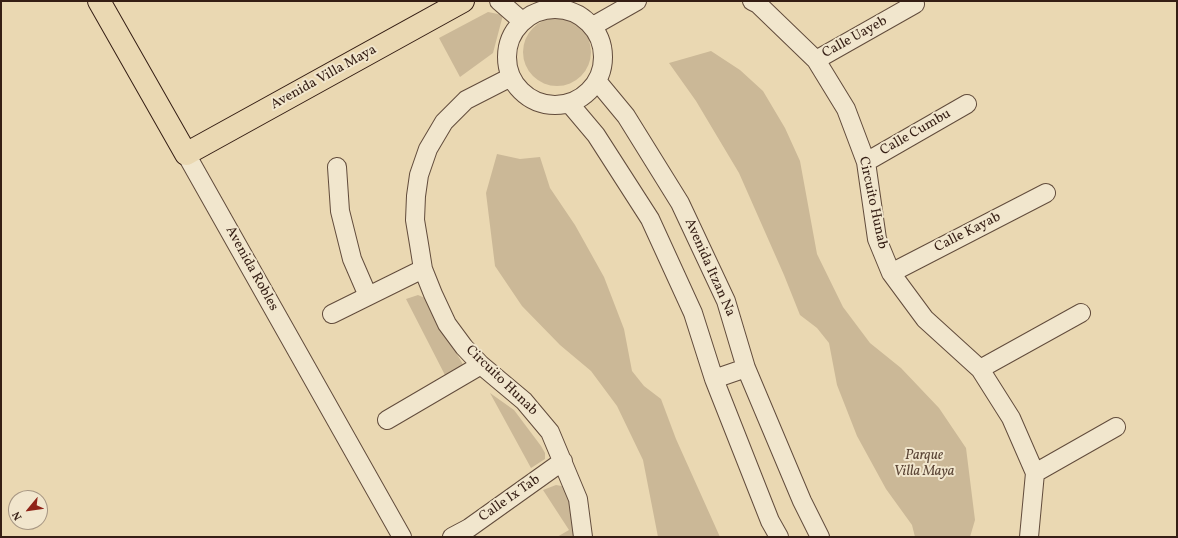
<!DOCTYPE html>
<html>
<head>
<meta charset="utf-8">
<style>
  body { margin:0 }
  #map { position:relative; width:1178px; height:538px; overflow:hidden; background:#ead8b2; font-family:Vollkorn,serif }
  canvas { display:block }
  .frame { position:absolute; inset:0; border:2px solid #351e14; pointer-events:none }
  .north { position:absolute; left:8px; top:490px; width:40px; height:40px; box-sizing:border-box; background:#f1e6cd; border:1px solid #a69683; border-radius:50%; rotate:241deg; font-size:11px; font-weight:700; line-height:16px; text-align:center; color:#351e14 }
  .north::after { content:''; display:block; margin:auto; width:14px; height:18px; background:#8f2418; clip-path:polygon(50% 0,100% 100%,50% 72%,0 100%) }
</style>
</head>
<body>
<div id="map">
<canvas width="1178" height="538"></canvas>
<div class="frame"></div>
<div class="north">N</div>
</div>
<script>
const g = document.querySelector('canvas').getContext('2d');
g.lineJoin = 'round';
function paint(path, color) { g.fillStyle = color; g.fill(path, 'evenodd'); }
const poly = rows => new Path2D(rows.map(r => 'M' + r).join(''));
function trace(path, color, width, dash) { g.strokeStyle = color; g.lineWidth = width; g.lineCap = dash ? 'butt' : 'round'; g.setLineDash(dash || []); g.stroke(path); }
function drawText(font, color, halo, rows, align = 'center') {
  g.font = font + ' Vollkorn,serif'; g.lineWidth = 4; g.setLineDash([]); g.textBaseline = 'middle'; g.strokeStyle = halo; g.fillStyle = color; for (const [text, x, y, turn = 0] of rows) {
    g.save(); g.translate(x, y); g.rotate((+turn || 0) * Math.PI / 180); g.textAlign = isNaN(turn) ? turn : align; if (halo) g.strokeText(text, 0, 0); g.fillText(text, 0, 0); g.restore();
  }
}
paint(poly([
  [488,12,503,15,493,53,460,77,439,38],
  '523 52a34 34 0 1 1 68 0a34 34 0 1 1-68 0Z',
  [711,51,740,70,763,91,785,128,800,161,817,254,843,307,870,343,901,368,939,408,966,448,975,520,970,537,915,537,912,525,886,489,857,436,837,385,829,343,817,328,800,315,784,275,739,173,696,101,669,63],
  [497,154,520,159,540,157,550,188,575,225,604,277,624,329,632,371,644,386,661,399,676,439,720,537,658,537,643,460,617,406,591,371,560,345,522,306,495,266,486,193],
  [418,295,425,298,465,368,447,379,406,299],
  [490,393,514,410,541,446,545,453,545,459,531,468],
  [556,485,567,487,571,496,575,537,557,537,569,530,543,490]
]), '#cbb897');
const minor = poly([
  [499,1,522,21],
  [752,1,758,4,816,60,846,109,866,162,877,239,891,273,925,319,980,369,1011,418,1035,473,1029,537],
  '507 57a48 48 0 1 1 96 0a48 48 0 1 1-96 0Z',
  [593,26,637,1],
  [816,60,915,4],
  [511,77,466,100,444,122,428,149,419,175,416,196,415,220,419,244,423,269,433,294,447,324,464,347,481,365,524,401,550,432,578,499,583,537],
  [597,81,626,116,680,203,726,301,746,368,802,501,820,537],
  [569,103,596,135,650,219,693,313,714,379,770,521,779,537],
  [186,154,402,537],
  [866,162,967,104],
  [337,167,340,211,352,259,368,296],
  [891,273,1046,193],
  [332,314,423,269],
  [980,369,1081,313],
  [714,379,746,368],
  [387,420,481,365],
  [1035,473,1116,427],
  [452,537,469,528,563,461]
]);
const major = poly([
  [99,1,186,154,463,1]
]);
trace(minor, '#624c3c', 20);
trace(major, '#351e14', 24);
trace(minor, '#f1e6cd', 18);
trace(major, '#ead8b2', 22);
drawText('14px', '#351e14', '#f1e6cd', [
  ["Calle Uayeb",855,38,-29],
  ["Avenida Villa Maya",324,78,-29],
  ["Calle Cumbu",916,133,-30],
  ["Circuito Hunab",872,203,78],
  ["Calle Kayab",968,233,-27],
  ["Avenida Itzan Na",709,268,66],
  ["Avenida Robles",251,269,61],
  ["Circuito Hunab",501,381,44],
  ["Calle Ix Tab",510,499,-35]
]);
drawText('italic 14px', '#5a4435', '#f1e6cd', [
  ["Parque",924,456],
  ["Villa Maya",924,472]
]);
</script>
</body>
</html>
